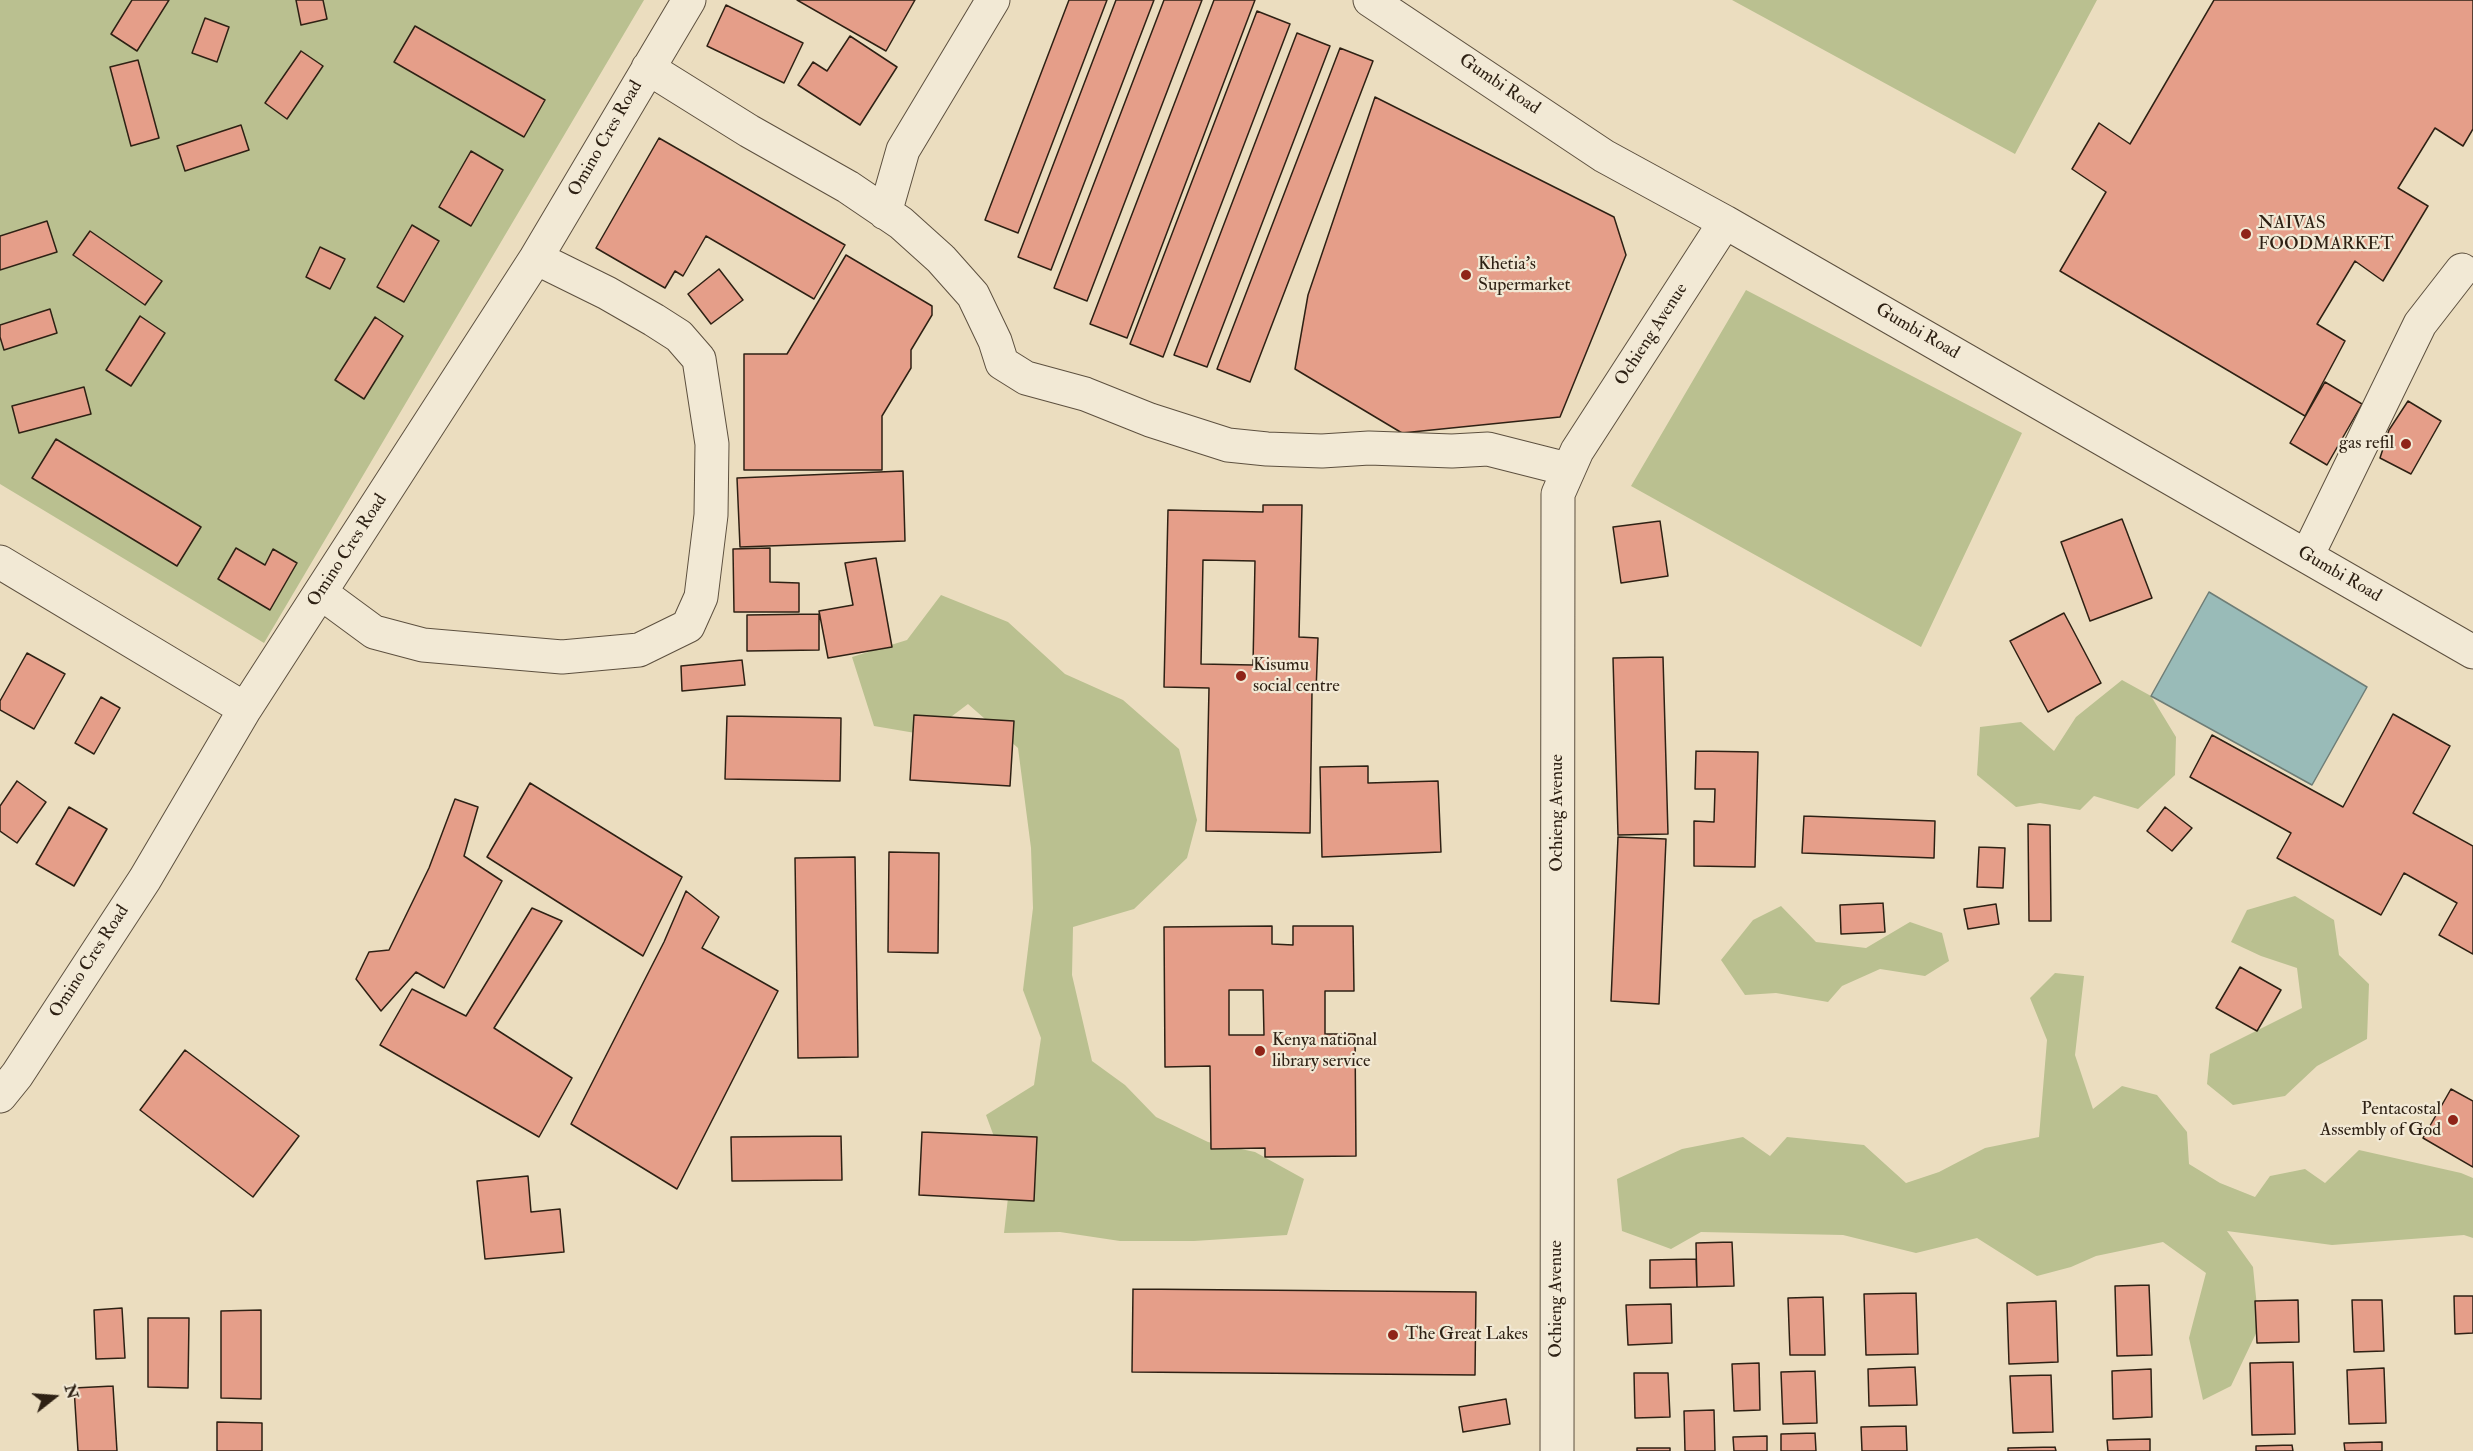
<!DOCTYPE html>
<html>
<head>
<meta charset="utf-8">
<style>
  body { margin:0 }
  #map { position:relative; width:2473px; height:1451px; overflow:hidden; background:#ebddbf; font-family:"IM FELL Double Pica",serif }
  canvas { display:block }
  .north { position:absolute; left:24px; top:1367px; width:60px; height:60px; -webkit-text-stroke:4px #f2e9d5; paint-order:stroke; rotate:73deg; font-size:16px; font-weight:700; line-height:24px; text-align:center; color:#2e2114 }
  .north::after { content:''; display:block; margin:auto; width:21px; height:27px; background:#2e2114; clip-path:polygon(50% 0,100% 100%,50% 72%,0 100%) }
</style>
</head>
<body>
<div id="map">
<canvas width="2473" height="1451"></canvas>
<div class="north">N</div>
</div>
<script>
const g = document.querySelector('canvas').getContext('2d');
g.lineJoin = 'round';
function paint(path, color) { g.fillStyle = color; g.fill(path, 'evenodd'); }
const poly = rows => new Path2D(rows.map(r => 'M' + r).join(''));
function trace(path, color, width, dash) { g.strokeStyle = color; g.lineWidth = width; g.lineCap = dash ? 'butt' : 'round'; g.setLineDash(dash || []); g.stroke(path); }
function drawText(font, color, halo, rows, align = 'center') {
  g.font = font + ' "IM FELL Double Pica",serif'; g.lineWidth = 4.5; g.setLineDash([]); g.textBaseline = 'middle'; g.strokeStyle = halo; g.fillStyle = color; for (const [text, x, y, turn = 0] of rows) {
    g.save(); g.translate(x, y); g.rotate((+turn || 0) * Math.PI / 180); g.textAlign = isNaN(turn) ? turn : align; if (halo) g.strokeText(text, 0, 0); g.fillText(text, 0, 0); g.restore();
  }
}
paint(poly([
  [0,0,644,0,264,643,0,484],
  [1732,0,2097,0,2015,154],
  [1746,290,2022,433,1921,647,1631,486],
  [941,595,1008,622,1065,674,1123,700,1179,749,1197,820,1187,858,1134,909,1073,927,1072,975,1092,1061,1125,1085,1156,1117,1208,1142,1255,1152,1304,1179,1287,1235,1194,1241,1120,1241,1060,1232,1004,1233,1010,1180,986,1115,1034,1085,1041,1038,1023,990,1033,908,1031,848,1018,748,968,704,927,735,874,726,852,657,907,640],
  [2122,680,2151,696,2176,737,2175,775,2138,809,2094,796,2080,810,2040,803,2016,807,1977,775,1980,727,2021,722,2054,751,2076,717],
  [2295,896,2334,920,2339,955,2369,984,2367,1039,2317,1066,2285,1096,2233,1105,2207,1084,2210,1054,2302,1008,2297,968,2261,956,2231,942,2247,910],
  [1781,906,1816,942,1866,948,1910,922,1942,933,1949,961,1925,976,1880,969,1842,986,1828,1002,1776,993,1745,995,1721,960,1753,920],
  [2055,973,2084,976,2075,1055,2093,1109,2122,1086,2157,1095,2187,1132,2189,1164,2220,1183,2255,1197,2270,1176,2305,1169,2325,1183,2359,1150,2461,1173,2473,1178,2473,1238,2464,1235,2332,1245,2227,1231,2253,1267,2259,1327,2231,1386,2203,1400,2189,1338,2206,1273,2163,1242,2096,1256,2071,1267,2037,1276,1977,1238,1916,1253,1843,1235,1701,1232,1671,1249,1622,1231,1617,1179,1682,1149,1743,1137,1770,1156,1787,1137,1864,1145,1906,1183,1939,1172,1985,1148,2039,1137,2047,1040,2030,998]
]), '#bac090');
const water = poly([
  [2209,592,2367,687,2312,785,2151,696,2209,592]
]);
paint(water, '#99bbb8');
trace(water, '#6e7d76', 1.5);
const building = poly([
  [132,0,169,0,137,51,111,34,132,0],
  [296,0,323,0,327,19,301,25,296,0],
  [797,0,915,0,886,51,797,0],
  [1069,0,1107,0,1018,233,985,220,1069,0],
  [1116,0,1154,0,1051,270,1018,257,1116,0],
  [1164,0,1202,0,1087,301,1054,288,1164,0],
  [1214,0,1255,0,1127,338,1090,324,1214,0],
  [2214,0,2473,0,2473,129,2463,146,2435,128,2398,188,2428,206,2383,281,2355,261,2317,324,2345,341,2305,416,2060,271,2106,192,2072,169,2099,123,2130,144,2214,0],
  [726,5,803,43,784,83,707,46,726,5],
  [1257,11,1290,24,1163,357,1130,344,1257,11],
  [205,18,229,27,217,62,192,53,205,18],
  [415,26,545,100,524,137,394,62,415,26],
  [1297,33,1330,46,1207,367,1174,355,1297,33],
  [850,36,897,67,860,125,798,85,813,62,827,71,850,36],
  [1340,48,1373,61,1250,382,1217,369,1340,48],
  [301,51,323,66,287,119,265,103,301,51],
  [138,60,159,138,131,146,110,67,138,60],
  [1375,97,1614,217,1626,255,1560,417,1402,433,1295,369,1308,295,1375,97],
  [241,125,249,150,185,171,177,146,241,125],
  [659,138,845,245,814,299,706,236,683,276,675,271,665,288,596,248,659,138],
  [471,151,503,170,471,226,439,207,471,151],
  [47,221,57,252,0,270,0,236,47,221],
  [412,225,439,241,404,302,377,287,412,225],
  [90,231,162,281,145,305,73,255,90,231],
  [320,247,345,259,330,289,306,277,320,247],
  [846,255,932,306,932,315,911,350,911,368,882,416,882,470,744,470,744,354,787,354,846,255],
  [719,269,743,300,711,324,688,294,719,269],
  [50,309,57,333,4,350,0,337,0,325,50,309],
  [140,316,165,333,131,386,106,370,140,316],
  [375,317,403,336,364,399,335,380,375,317],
  [2325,382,2362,404,2327,465,2290,443,2325,382],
  [84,387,91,414,19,433,12,406,84,387],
  [2408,401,2441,421,2411,474,2380,458,2389,430,2408,401],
  [56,439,201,527,177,566,32,478,56,439],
  [903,471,905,541,740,547,737,478,903,471],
  [1263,505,1302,505,1299,637,1318,638,1316,692,1312,692,1310,833,1206,831,1209,688,1164,687,1168,510,1263,512,1263,505],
  [1203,560,1255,561,1253,665,1201,664,1203,560],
  [2122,519,2152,598,2090,621,2061,542,2122,519],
  [1660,521,1668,576,1621,583,1613,527,1660,521],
  [236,548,265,565,273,549,297,563,270,610,218,579,236,548],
  [770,548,770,582,799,583,799,612,734,612,733,549,770,548],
  [876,558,892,647,828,658,819,611,853,605,845,563,876,558],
  [2064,613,2101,683,2048,712,2010,641,2064,613],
  [819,614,819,650,747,651,747,615,819,614],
  [27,653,65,674,34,729,0,710,0,701,27,653],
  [1663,657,1668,834,1618,835,1613,658,1663,657],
  [742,660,745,685,682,691,681,666,742,660],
  [101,697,120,708,94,754,75,743,101,697],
  [2393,714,2450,746,2413,813,2473,846,2473,954,2439,935,2457,903,2404,873,2381,915,2277,858,2291,833,2190,777,2212,735,2343,807,2393,714],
  [914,715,1014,721,1010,786,910,780,914,715],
  [727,716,841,718,840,781,725,779,727,716],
  [1696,751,1758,752,1755,867,1694,866,1694,821,1714,822,1715,789,1695,789,1696,751],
  [1368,766,1368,783,1438,781,1441,852,1322,857,1320,767,1368,766],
  [17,781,46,802,17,843,0,831,0,806,17,781],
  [530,783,682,877,643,956,487,857,530,783],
  [455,799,478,807,464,856,502,881,444,988,416,972,381,1011,356,979,369,952,389,950,429,868,455,799],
  [69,807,107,829,74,886,36,864,69,807],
  [2165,807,2192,828,2172,851,2147,831,2165,807],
  [1804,816,1935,821,1934,858,1802,853,1804,816],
  [2028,824,2050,825,2051,921,2029,921,2028,824],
  [1618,837,1666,839,1659,1004,1611,1001,1618,837],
  [1979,847,2005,848,2003,888,1977,887,1979,847],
  [889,852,939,853,938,953,888,952,889,852],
  [855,857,858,1057,798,1058,795,858,855,857],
  [686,891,719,917,702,948,778,991,677,1189,571,1124,664,942,686,891],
  [1883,903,1885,932,1841,934,1840,905,1883,903],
  [1996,904,1999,924,1968,929,1964,909,1996,904],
  [532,908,562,921,494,1028,572,1078,539,1137,380,1045,412,989,466,1016,532,908],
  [1272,926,1272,944,1293,945,1293,926,1353,926,1354,991,1325,991,1325,1034,1355,1034,1356,1156,1265,1157,1265,1148,1211,1149,1210,1066,1165,1067,1164,927,1272,926],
  [1229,990,1263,990,1264,1035,1229,1035,1229,990],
  [2240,967,2281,990,2257,1031,2216,1008,2240,967],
  [185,1050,299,1136,253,1197,140,1110,185,1050],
  [2451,1089,2473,1101,2473,1167,2423,1138,2451,1089],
  [922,1132,1037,1137,1034,1201,919,1195,922,1132],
  [841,1136,842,1180,732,1181,731,1137,841,1136],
  [528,1176,531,1212,560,1209,564,1252,485,1259,477,1181,528,1176],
  [1732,1242,1734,1286,1697,1287,1696,1243,1732,1242],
  [1696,1259,1697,1287,1650,1288,1650,1260,1696,1259],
  [2149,1285,2152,1355,2117,1356,2115,1286,2149,1285],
  [1133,1289,1476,1292,1475,1375,1132,1372,1133,1289],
  [1916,1293,1918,1354,1866,1355,1864,1294,1916,1293],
  [2454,1296,2473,1296,2473,1333,2455,1334,2454,1296],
  [1823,1297,1825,1355,1790,1355,1788,1298,1823,1297],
  [2298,1300,2299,1342,2257,1343,2255,1301,2298,1300],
  [2352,1300,2382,1300,2384,1351,2354,1352,2352,1300],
  [2056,1301,2058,1362,2009,1364,2007,1303,2056,1301],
  [1671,1304,1672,1343,1628,1345,1626,1305,1671,1304],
  [122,1308,125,1358,96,1359,94,1310,122,1308],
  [261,1310,261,1399,221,1398,221,1311,261,1310],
  [148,1318,189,1318,188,1388,148,1387,148,1318],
  [2293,1362,2295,1434,2252,1435,2250,1363,2293,1362],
  [1759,1363,1760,1410,1734,1411,1732,1364,1759,1363],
  [1915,1367,1917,1405,1869,1406,1868,1369,1915,1367],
  [2384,1368,2386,1423,2349,1424,2347,1370,2384,1368],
  [2151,1369,2152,1417,2113,1419,2112,1371,2151,1369],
  [1815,1371,1817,1423,1783,1424,1781,1372,1815,1371],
  [1634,1373,1668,1373,1670,1417,1635,1418,1634,1373],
  [2051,1375,2053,1432,2013,1433,2010,1376,2051,1375],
  [113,1386,117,1451,78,1451,74,1388,113,1386],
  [1506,1399,1510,1424,1463,1432,1459,1407,1506,1399],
  [1714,1410,1715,1451,1685,1451,1684,1411,1714,1410],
  [217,1422,262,1423,262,1451,217,1451,217,1422],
  [1906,1426,1907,1451,1862,1451,1861,1427,1906,1426],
  [1815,1433,1816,1451,1781,1451,1781,1434,1815,1433],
  [1767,1436,1767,1451,1734,1451,1733,1437,1767,1436],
  [2150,1439,2150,1451,2108,1451,2107,1440,2150,1439],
  [2382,1442,2382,1451,2345,1451,2344,1443,2382,1442],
  [2292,1445,2293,1451,2256,1451,2256,1446,2292,1445],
  [2055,1447,2056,1451,2008,1451,2008,1448,2055,1447],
  [1637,1448,1670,1448,1670,1451,1637,1451,1637,1448]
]);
paint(building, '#e59e89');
trace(building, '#2e2114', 1.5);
const minor = poly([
  [1370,0,1604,156,1725,222,2473,652],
  [648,68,749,131,848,187,901,223,941,259,973,295,995,341,1002,363,1026,378,1085,394,1150,420,1228,445,1267,449,1322,451,1369,448,1452,451,1488,449,1567,469],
  [885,213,903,150,993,0],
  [2307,556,2420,324,2462,270],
  [0,562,245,709],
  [321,593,374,632,423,645,562,657,639,650,688,626,701,597,711,515,712,444,699,359,679,336,654,320,607,293,536,258],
  [0,1096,17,1075,145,879,245,709,536,258,689,0],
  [1557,1451,1558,494,1577,451,1725,222]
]);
trace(minor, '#5d503f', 35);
trace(minor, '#f2e9d5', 33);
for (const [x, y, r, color] of [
  [2246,234,6,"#8f2418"],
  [1466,275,6,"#8f2418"],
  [2406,444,6,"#8f2418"],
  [1241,676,6,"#8f2418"],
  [1260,1051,6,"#8f2418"],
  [2453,1120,6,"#8f2418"],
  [1393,1335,6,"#8f2418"]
]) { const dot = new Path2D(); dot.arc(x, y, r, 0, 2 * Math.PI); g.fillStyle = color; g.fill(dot); trace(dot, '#f2e9d5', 2); }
drawText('18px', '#2e2114', '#f2e9d5', [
  ["Gumbi Road",1499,85,34],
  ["Omino Cres Road",606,139,-60],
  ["Gumbi Road",1917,332,30],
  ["Ochieng Avenue",1652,335,-57],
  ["Omino Cres Road",348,551,-57],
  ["Gumbi Road",2339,575,30],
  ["Ochieng Avenue",1558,813,-90],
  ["Omino Cres Road",90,962,-57],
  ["Ochieng Avenue",1557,1299,-90]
]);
drawText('18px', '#2e2114', '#f2e9d5', [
  ["NAIVAS",2258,224],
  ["FOODMARKET",2258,245],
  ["Khetia's",1478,265],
  ["Supermarket",1478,286],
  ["gas refil",2394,444,"right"],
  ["Kisumu",1253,666],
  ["social centre",1253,687],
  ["Kenya national",1272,1041],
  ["library service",1272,1062],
  ["Pentacostal",2441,1110,"right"],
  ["Assembly of God",2441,1131,"right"],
  ["The Great Lakes",1405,1335]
], 'left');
</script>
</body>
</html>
